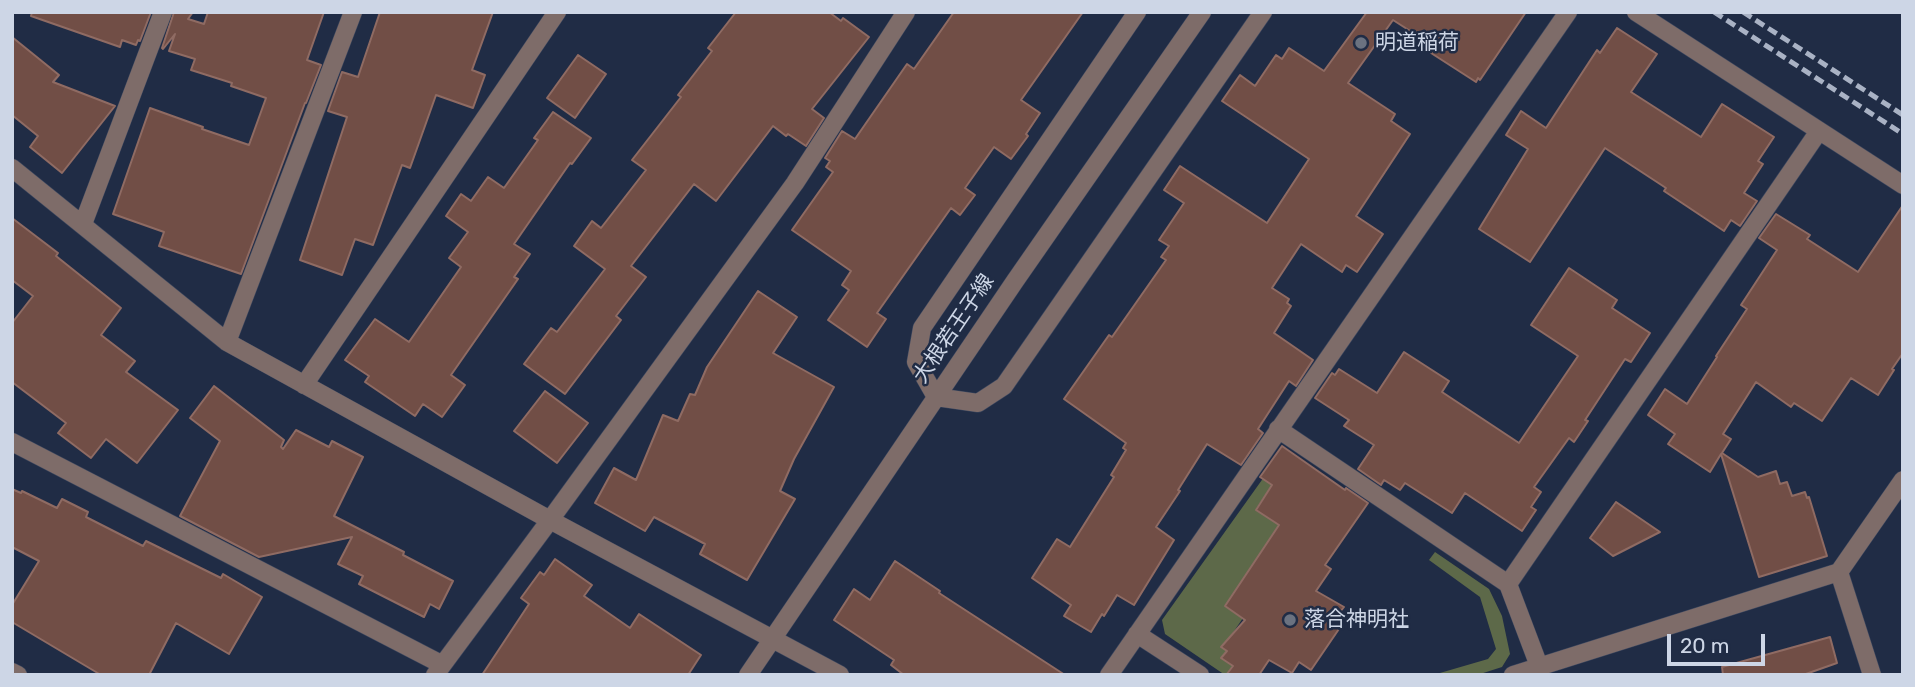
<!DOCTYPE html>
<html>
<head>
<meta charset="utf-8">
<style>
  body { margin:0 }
  #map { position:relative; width:1915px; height:687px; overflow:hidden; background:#202c45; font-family:Rubik,sans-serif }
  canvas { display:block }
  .frame { position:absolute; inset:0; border:14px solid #cdd6e6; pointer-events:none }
  .scale { position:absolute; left:1667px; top:634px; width:98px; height:32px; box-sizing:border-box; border:4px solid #cdd6e6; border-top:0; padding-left:9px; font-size:21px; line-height:24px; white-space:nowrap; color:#cdd6e6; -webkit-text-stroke:5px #202c45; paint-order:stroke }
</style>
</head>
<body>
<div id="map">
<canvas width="1915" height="687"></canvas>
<div class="frame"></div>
<div class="scale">20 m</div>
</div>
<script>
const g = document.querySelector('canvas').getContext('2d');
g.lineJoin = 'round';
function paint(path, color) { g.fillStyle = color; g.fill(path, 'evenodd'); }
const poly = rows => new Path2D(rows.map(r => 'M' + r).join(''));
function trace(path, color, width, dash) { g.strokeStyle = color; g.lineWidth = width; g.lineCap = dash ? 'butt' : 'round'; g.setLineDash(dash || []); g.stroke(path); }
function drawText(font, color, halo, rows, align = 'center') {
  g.font = font + ' Rubik,"Noto Sans JP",sans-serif'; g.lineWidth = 5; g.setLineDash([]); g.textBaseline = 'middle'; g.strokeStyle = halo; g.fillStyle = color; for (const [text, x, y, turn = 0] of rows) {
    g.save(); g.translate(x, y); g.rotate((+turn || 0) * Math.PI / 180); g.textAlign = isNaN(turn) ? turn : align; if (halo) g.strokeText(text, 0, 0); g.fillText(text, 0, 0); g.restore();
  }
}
paint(poly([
  [1293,453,1256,509,1279,525,1225,606,1243,618,1230,637,1227,651,1221,658,1233,666,1225,675,1165,634,1162,620,1279,456],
  [1435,552,1489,589,1502,616,1510,654,1502,667,1477,675,1433,675,1488,659,1496,649,1480,597,1429,560]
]), '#5d6949');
const building = poly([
  [32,12,151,12,140,41,138,40,136,45,122,40,120,47,31,16,32,12],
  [174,12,193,12,188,19,204,24,208,12,324,12,307,60,321,65,306,103,305,103,241,274,159,246,164,232,113,214,150,108,203,127,202,129,249,145,266,98,231,86,232,83,191,70,195,59,169,51,175,34,163,49,162,48,174,12],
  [380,12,493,12,472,70,485,75,473,108,436,95,410,168,402,165,373,245,355,239,342,275,300,260,347,117,328,111,342,72,358,77,380,12],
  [736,12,829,12,841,21,843,18,869,37,812,109,824,118,806,146,788,134,786,136,773,126,716,201,694,184,631,266,646,277,616,316,621,320,565,394,524,364,551,328,557,332,605,269,574,246,592,221,601,228,646,170,632,160,681,97,678,95,712,51,708,48,736,12],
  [954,12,1083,12,1021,100,1040,113,1026,134,1028,136,1011,159,994,147,965,188,975,195,960,215,951,208,877,313,886,319,867,347,828,320,849,290,842,285,851,271,792,230,833,172,826,167,830,161,825,158,842,131,855,139,907,64,914,69,954,12],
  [1367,12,1526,12,1480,80,1478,78,1476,82,1431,53,1435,47,1393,20,1348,83,1395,114,1391,121,1410,134,1356,216,1383,234,1357,272,1346,265,1342,272,1301,244,1272,288,1289,299,1287,303,1291,306,1274,333,1313,360,1296,386,1289,381,1258,429,1263,433,1241,465,1207,444,1178,490,1180,491,1156,527,1174,540,1134,605,1117,595,1104,616,1102,614,1091,632,1064,616,1071,605,1032,578,1057,539,1070,547,1114,477,1111,475,1126,450,1123,448,1126,443,1064,399,1109,335,1112,337,1166,260,1161,257,1169,246,1159,240,1184,203,1164,190,1180,166,1267,223,1309,159,1222,101,1240,75,1255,86,1276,55,1282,59,1289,48,1324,71,1367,12],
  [1617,28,1657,54,1631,92,1701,137,1722,104,1774,137,1758,161,1763,164,1744,193,1757,201,1740,226,1731,220,1724,231,1664,191,1666,188,1605,148,1530,262,1479,229,1528,149,1506,135,1521,111,1546,128,1597,50,1600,53,1617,28],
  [12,37,59,75,53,82,115,106,62,173,30,147,38,136,12,115,12,37],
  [578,55,606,74,575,118,547,98,578,55],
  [553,112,591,138,572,164,570,163,514,244,530,254,514,277,518,279,451,375,465,385,442,417,423,404,415,416,365,382,369,376,345,360,375,319,409,342,461,267,449,258,468,232,446,216,461,194,471,201,488,177,504,188,538,140,534,138,553,112],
  [1903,205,1903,353,1892,369,1894,370,1878,395,1851,378,1822,421,1794,403,1791,407,1756,382,1723,434,1731,439,1722,453,1758,477,1776,471,1780,484,1787,482,1792,496,1805,492,1807,498,1809,497,1827,556,1759,577,1721,454,1710,472,1668,444,1675,434,1648,415,1665,389,1687,404,1717,357,1716,356,1747,309,1741,305,1777,250,1759,238,1776,214,1810,235,1807,239,1858,272,1903,205],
  [12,218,58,253,56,256,121,308,101,335,135,361,126,372,178,410,137,463,106,439,91,458,58,433,66,423,12,382,12,323,33,296,12,280,12,218],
  [1569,268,1617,300,1612,308,1650,333,1631,362,1625,359,1585,420,1588,421,1574,442,1569,438,1534,487,1541,492,1531,507,1536,510,1522,531,1465,493,1452,513,1405,483,1400,490,1384,480,1381,485,1358,469,1374,445,1344,426,1349,420,1315,398,1332,373,1335,375,1339,369,1377,393,1404,352,1449,381,1442,392,1519,443,1578,356,1531,325,1569,268],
  [758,291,797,317,773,353,834,387,794,459,780,491,795,499,747,580,700,554,705,544,654,517,645,531,595,503,614,468,636,480,663,415,678,421,690,394,695,395,707,367,758,291],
  [214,386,284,440,281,447,283,449,296,430,329,447,332,441,363,457,334,516,404,552,403,555,453,581,439,609,430,604,424,617,359,584,363,576,338,564,352,537,259,557,180,516,220,441,190,418,214,386],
  [545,391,588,423,557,463,514,431,545,391],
  [1282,446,1345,490,1346,488,1368,503,1325,565,1331,569,1316,591,1344,607,1332,622,1341,626,1311,670,1299,662,1292,673,1269,660,1259,675,1226,675,1233,666,1221,658,1227,651,1221,647,1245,620,1225,606,1279,525,1256,510,1272,485,1260,477,1282,446],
  [12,489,21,493,22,491,57,508,62,499,88,512,86,517,143,546,146,541,221,578,223,574,262,597,229,654,176,623,149,675,101,675,12,622,12,605,39,561,12,547,12,489],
  [1616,502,1660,532,1613,556,1590,538,1616,502],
  [555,559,592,585,584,596,630,628,639,614,701,655,688,675,482,675,529,604,521,598,540,572,544,575,555,559],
  [895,561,940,591,939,593,1065,675,904,675,891,665,894,660,834,620,854,589,870,600,895,561],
  [1830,637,1837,663,1803,675,1723,675,1722,667,1830,637]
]);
paint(building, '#714e46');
trace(building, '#8f6b63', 2);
const minor = poly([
  [1137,12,922,328,916,362,936,397,978,403,1004,386,1263,12],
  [1636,12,1903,185],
  [12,168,227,342,550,520,840,675],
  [83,224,163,12],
  [227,342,353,12],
  [304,385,557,12],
  [1278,429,1508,584,1539,666],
  [12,442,441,664],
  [1839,572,1872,675],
  [1508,584,1819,131],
  [1137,634,1200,675],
  [12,672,18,675],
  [435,675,550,520,795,183,906,12],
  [748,675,1015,281,1202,12],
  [1109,675,1568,12],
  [1513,675,1839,572,1903,480]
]);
trace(minor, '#3c475f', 19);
trace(minor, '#7e6c69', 18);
trace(poly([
  [1714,12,1903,134],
  [1743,12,1903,115]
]), '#a9b2c4', 5, [10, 5]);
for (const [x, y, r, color] of [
  [1361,43,7,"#6b7280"],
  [1290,620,7,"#6b7280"]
]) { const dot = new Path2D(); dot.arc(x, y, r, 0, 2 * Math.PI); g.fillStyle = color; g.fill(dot); trace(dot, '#202c45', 2.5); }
drawText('21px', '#cdd6e6', '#202c45', [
  ["明道稲荷",1375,43],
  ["落合神明社",1304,620]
], 'left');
drawText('21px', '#cdd6e6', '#202c45', [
  ["大根若王子線",954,329,-56]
]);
</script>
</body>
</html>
